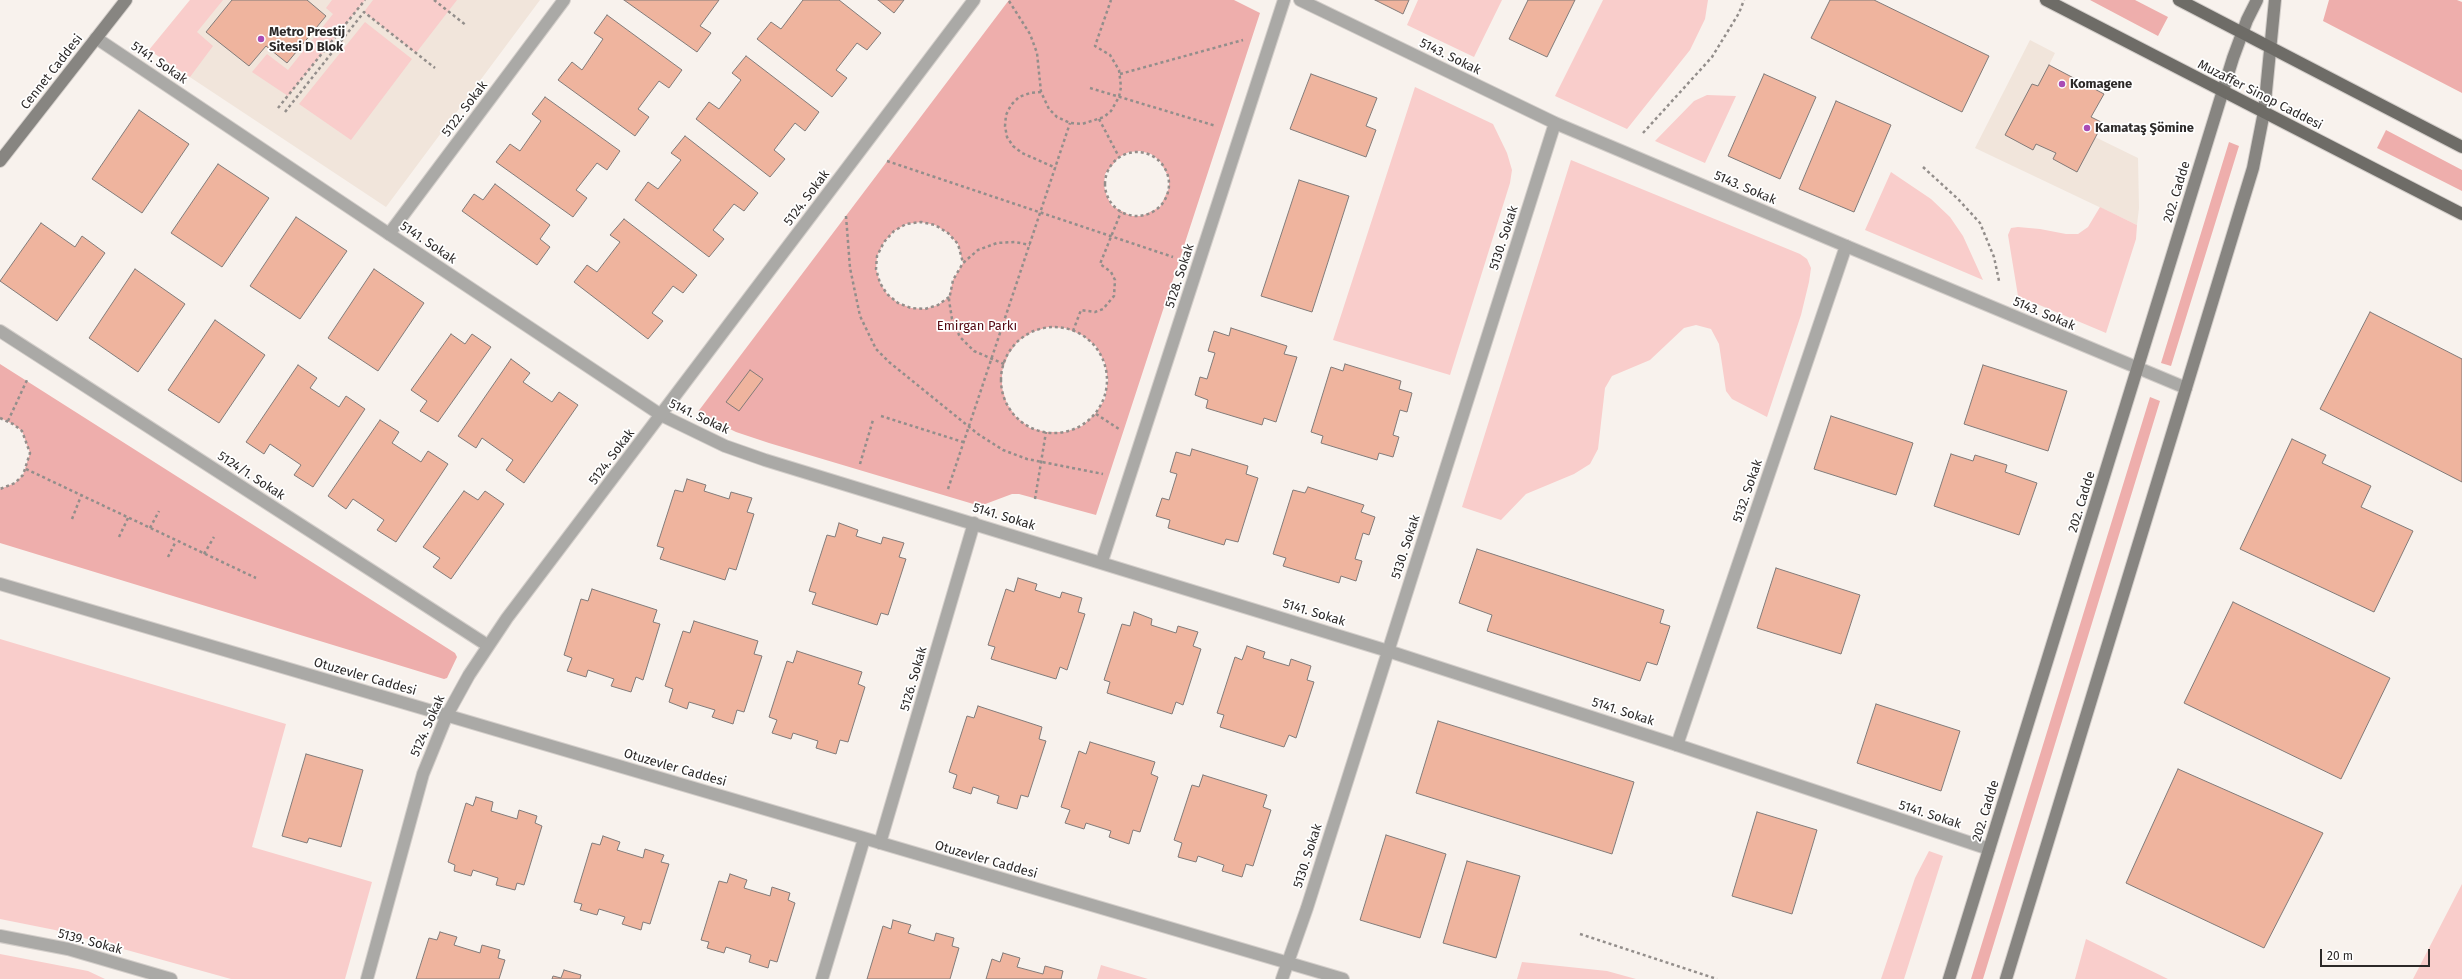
<!DOCTYPE html>
<html>
<head>
<meta charset="utf-8">
<style>
  body { margin:0 }
  #map { position:relative; width:2462px; height:979px; overflow:hidden; background:#f8f2ed; font-family:"Fira Sans",sans-serif }
  canvas { display:block }
  .scale { position:absolute; left:2320px; top:949px; width:110px; height:18px; box-sizing:border-box; border:2px solid #2c2928; border-top:0; padding-left:5px; font-size:12px; line-height:14px; white-space:nowrap; color:#2c2928; -webkit-text-stroke:3px #fff; paint-order:stroke }
</style>
</head>
<body>
<div id="map">
<canvas width="2462" height="979"></canvas>
<div class="scale">20 m</div>
</div>
<script>
const g = document.querySelector('canvas').getContext('2d');
g.lineJoin = 'round';
function paint(path, color) { g.fillStyle = color; g.fill(path, 'evenodd'); }
const poly = rows => new Path2D(rows.map(r => 'M' + r).join(''));
function trace(path, color, width, dash) { g.strokeStyle = color; g.lineWidth = width; g.lineCap = dash ? 'butt' : 'round'; g.setLineDash(dash || []); g.stroke(path); }
function drawText(font, color, halo, rows, align = 'center') {
  g.font = font + ' "Fira Sans",sans-serif'; g.lineWidth = 3.5; g.setLineDash([]); g.textBaseline = 'middle'; g.strokeStyle = halo; g.fillStyle = color; for (const [text, x, y, turn = 0] of rows) {
    g.save(); g.translate(x, y); g.rotate((+turn || 0) * Math.PI / 180); g.textAlign = isNaN(turn) ? turn : align; if (halo) g.strokeText(text, 0, 0); g.fillText(text, 0, 0); g.restore();
  }
}
paint(poly([
  [190,0,540,0,386,207,149,50],
  [2030,40,2055,53,2049,65,2104,94,2091,117,2103,123,2095,137,2138,158,2139,208,2137,225,1975,148]
]), '#f1e5db');
paint(poly([
  [190,0,223,0,197,32,213,46,190,77,149,50],
  [332,0,365,0,288,96,252,72,267,54,288,70,333,14,326,8],
  [373,0,457,0,416,53,364,12],
  [1418,0,1502,0,1474,57,1407,25],
  [1603,0,1708,0,1705,19,1690,50,1627,129,1555,96],
  [365,22,412,59,351,140,299,104],
  [1415,87,1493,124,1507,153,1512,170,1510,183,1450,375,1333,340],
  [1707,95,1736,96,1705,163,1655,141,1694,101],
  [1571,160,1800,254,1807,259,1811,268,1809,282,1801,315,1767,417,1732,399,1726,391,1719,344,1711,329,1696,325,1684,328,1650,360,1612,376,1605,388,1598,449,1590,464,1574,474,1526,494,1501,520,1462,507],
  [1891,172,1931,199,1950,217,1963,236,1983,280,1865,230],
  [2100,207,2137,225,2136,239,2106,333,2018,296,2008,235,2011,228,2018,227,2040,229,2066,234,2078,234,2088,227],
  [0,639,286,724,252,847,372,882,345,979,231,979,55,930,0,919],
  [1929,851,1943,856,1904,979,1881,979,1915,878],
  [2462,884,2462,979,2413,979],
  [2086,939,2168,979,2075,979],
  [0,954,88,971,105,979,0,979],
  [1522,962,1607,971,1636,979,1517,979],
  [1101,965,1148,979,1097,979]
]), '#f9cdcb');
paint(poly([
  [1009,0,1234,0,1260,13,1096,515,1019,494,1012,494,980,506,769,443,736,432,697,413],
  [1140,151,1151,154,1160,161,1169,178,1169,188,1160,207,1142,216,1131,216,1112,206,1107,197,1104,186,1105,174,1119,157,1129,152],
  [921,222,935,225,948,233,958,244,963,263,953,280,949,297,938,305,925,309,911,308,898,303,887,294,880,283,876,269,877,256,884,242,894,231,906,224],
  [1048,327,1065,328,1082,335,1096,346,1105,363,1108,380,1105,399,1095,414,1082,426,1065,432,1046,432,1030,428,1016,417,1007,404,1002,388,1002,371,1008,355,1018,341,1032,332],
  [2090,0,2135,0,2168,17,2158,36],
  [2329,0,2457,0,2462,2,2462,93,2323,21],
  [2386,130,2462,170,2462,191,2377,148],
  [2229,142,2239,146,2171,366,2161,363],
  [0,364,455,653,457,657,447,678,444,679,0,543,0,489,15,483,23,475,30,453,22,431,13,424,0,418],
  [2150,397,2160,401,1983,979,1971,979]
]), '#eeaeac');
const building = poly([
  [232,0,307,0,326,16,287,63,266,46,249,66,206,32,232,0],
  [624,0,719,0,700,26,711,33,697,52,624,0],
  [803,0,839,0,881,33,867,50,857,43,836,70,847,78,832,97,757,39,771,22,781,29,803,0],
  [878,0,904,0,894,13,878,0],
  [1375,0,1409,0,1403,14,1375,0],
  [1528,0,1575,0,1547,57,1509,39,1528,0],
  [1830,0,1874,0,1989,56,1962,112,1811,38,1830,0],
  [607,15,682,70,669,88,659,81,638,109,649,117,635,136,558,80,572,62,582,70,603,39,594,33,607,15],
  [746,56,819,112,805,131,795,123,774,150,785,159,770,177,696,119,709,102,719,109,741,80,732,73,746,56],
  [2049,65,2104,94,2091,117,2103,123,2077,172,2053,159,2056,153,2036,144,2033,150,2005,135,2032,84,2038,86,2049,65],
  [1311,74,1377,98,1366,126,1376,130,1366,157,1290,129,1311,74],
  [1764,74,1816,97,1780,179,1728,156,1764,74],
  [545,97,620,151,607,170,597,163,576,190,587,198,573,217,496,162,510,144,520,151,541,121,532,114,545,97],
  [1836,101,1891,125,1854,212,1799,189,1836,101],
  [139,110,189,144,142,213,92,179,139,110],
  [685,136,758,193,744,211,734,204,713,230,724,239,709,257,635,200,648,182,658,189,681,160,671,153,685,136],
  [218,164,269,198,222,267,171,233,218,164],
  [1299,180,1349,196,1312,312,1261,296,1299,180],
  [495,184,550,225,540,239,550,247,537,265,462,211,474,194,483,200,495,184],
  [296,217,347,251,300,319,250,286,296,217],
  [624,219,697,275,683,293,673,286,652,313,663,321,648,339,574,282,587,265,597,272,620,242,610,235,624,219],
  [41,223,75,247,82,236,105,253,57,321,0,281,41,223],
  [135,269,185,304,138,372,89,338,135,269],
  [374,269,424,303,378,371,328,338,374,269],
  [2370,312,2462,359,2462,482,2320,409,2370,312],
  [215,320,265,355,219,423,168,390,215,320],
  [1231,328,1287,346,1284,354,1297,357,1276,422,1264,418,1262,425,1206,408,1208,400,1195,395,1200,377,1207,379,1215,353,1208,351,1214,331,1229,336,1231,328],
  [451,334,465,344,472,334,491,347,438,422,420,411,427,401,411,390,451,334],
  [511,359,530,373,523,382,552,402,559,392,578,405,524,483,506,470,513,460,482,438,476,448,458,436,511,359],
  [1345,364,1401,381,1399,389,1412,393,1407,412,1400,410,1393,435,1399,437,1393,457,1379,453,1377,460,1321,443,1323,436,1311,432,1331,367,1343,371,1345,364],
  [298,365,317,378,310,388,339,407,346,396,365,409,313,487,294,475,301,465,270,444,264,454,246,442,298,365],
  [1983,365,2067,391,2048,451,1964,424,1983,365],
  [750,370,763,379,739,411,726,402,750,370],
  [1831,416,1913,443,1896,495,1814,469,1831,416],
  [380,420,399,432,392,443,421,462,428,451,448,464,396,542,377,530,384,520,353,499,346,509,328,496,380,420],
  [2292,439,2326,455,2322,463,2371,486,2361,507,2413,531,2374,612,2240,549,2292,439],
  [1192,449,1248,466,1246,474,1258,478,1238,542,1226,539,1224,545,1168,528,1170,520,1156,516,1162,498,1169,500,1177,474,1170,472,1176,452,1190,456,1192,449],
  [1951,454,1973,461,1975,455,2007,465,2005,472,2037,483,2019,535,1934,506,1951,454],
  [687,479,706,485,704,491,729,499,731,492,752,498,747,512,754,514,736,570,729,568,725,580,660,559,664,548,657,546,675,490,683,492,687,479],
  [1308,487,1364,505,1361,512,1375,517,1369,535,1363,533,1355,559,1362,561,1356,581,1341,576,1339,583,1283,566,1286,558,1273,554,1293,490,1305,493,1308,487],
  [464,491,478,500,485,491,504,504,451,579,433,567,440,558,423,547,464,491],
  [839,523,858,530,856,536,881,544,883,537,904,543,899,557,906,559,888,615,881,613,877,625,812,604,816,593,809,591,827,535,835,537,839,523],
  [1477,549,1664,610,1660,623,1670,626,1657,665,1647,662,1640,681,1487,631,1492,615,1459,603,1477,549],
  [1776,568,1860,595,1841,654,1757,628,1776,568],
  [1018,578,1037,584,1035,590,1060,598,1062,592,1082,598,1078,612,1085,614,1067,670,1060,667,1056,679,991,659,995,647,988,645,1006,589,1014,592,1018,578],
  [592,589,657,610,653,622,660,624,643,680,636,677,631,692,611,686,614,679,588,670,586,677,567,671,572,658,564,655,581,599,588,601,592,589],
  [2233,602,2390,678,2341,779,2184,703,2233,602],
  [1134,612,1152,619,1151,625,1176,633,1178,626,1198,632,1193,646,1201,649,1183,705,1176,702,1172,714,1107,693,1110,682,1104,680,1122,624,1130,626,1134,612],
  [694,621,758,641,754,654,762,656,744,712,737,710,733,724,712,717,715,710,689,702,687,709,669,702,673,689,665,686,683,631,690,633,694,621],
  [1247,646,1265,652,1263,658,1289,666,1291,659,1311,666,1307,680,1314,682,1296,738,1289,735,1284,747,1220,727,1224,715,1217,713,1235,657,1242,660,1247,646],
  [797,651,862,672,858,684,865,687,848,742,840,740,836,754,816,748,818,741,793,733,791,739,772,733,777,720,769,717,787,661,793,663,797,651],
  [1876,704,1960,731,1941,791,1857,763,1876,704],
  [978,706,1042,727,1039,739,1046,741,1028,797,1021,795,1017,809,997,803,999,796,973,787,971,794,953,788,957,775,949,772,967,716,974,718,978,706],
  [1438,721,1634,782,1612,854,1416,793,1438,721],
  [1090,742,1155,762,1151,774,1158,777,1140,832,1133,830,1129,844,1109,837,1111,831,1086,823,1084,829,1065,823,1070,810,1061,807,1079,751,1086,754,1090,742],
  [306,754,363,770,341,847,309,838,307,843,282,836,306,754],
  [2178,769,2323,833,2264,948,2126,883,2178,769],
  [1203,775,1267,795,1263,807,1271,810,1253,866,1246,864,1242,877,1222,871,1224,865,1198,856,1196,862,1178,857,1182,843,1174,840,1192,785,1199,787,1203,775],
  [476,797,493,802,491,811,517,819,519,810,537,816,535,823,542,826,524,885,517,883,515,890,496,885,498,878,473,870,471,876,454,871,455,865,448,862,466,803,473,806,476,797],
  [1757,812,1817,830,1792,914,1732,896,1757,812],
  [1386,835,1446,854,1420,938,1360,920,1386,835],
  [603,836,620,842,617,850,643,858,645,849,664,855,661,862,669,864,650,924,643,922,641,930,622,924,625,917,599,909,597,915,580,910,582,904,574,902,592,843,600,845,603,836],
  [1467,861,1520,876,1496,958,1443,943,1467,861],
  [730,874,747,880,744,888,770,896,772,887,790,893,788,900,795,903,777,962,770,960,768,968,749,962,751,955,726,947,724,953,707,948,709,942,701,940,719,881,727,883,730,874],
  [893,920,911,925,908,933,934,941,936,933,954,938,952,946,959,948,950,979,867,979,883,926,891,929,893,920],
  [440,932,457,937,454,945,480,953,482,945,500,950,498,958,505,960,499,979,416,979,429,938,437,940,440,932],
  [1003,953,1020,958,1017,967,1043,974,1045,966,1063,971,1061,979,986,979,992,959,1000,962,1003,953],
  [564,970,581,975,580,979,552,979,553,976,561,978,564,970]
]);
paint(building, '#efb49e');
trace(building, '#827b79', 1);
const lane = poly([
  [96,38,389,234],
  [1846,246,2186,388],
  [0,331,487,645],
  [661,415,725,446,765,460,1388,651],
  [1102,561,1284,0],
  [1677,745,1989,849],
  [880,843,974,523],
  [0,936,68,949,171,979],
  [822,979,864,839]
]);
const street = poly([
  [564,0,389,234,661,415],
  [1300,0,1555,123,1846,246,1677,745,1388,651],
  [0,584,1343,979],
  [367,979,423,774,447,715,469,675,507,618,974,0],
  [1282,979,1307,908,1555,123]
]);
const secondary = poly([
  [0,161,126,0],
  [1949,979,2233,58,2247,20,2257,0],
  [2006,979,2253,168,2264,112,2275,0]
]);
const primary = poly([
  [2046,0,2462,214],
  [2179,0,2462,147]
]);
trace(lane, '#d3ceca', 14);
trace(street, '#d3ceca', 14);
trace(secondary, '#d3ceca', 14);
trace(primary, '#d3ceca', 14);
trace(poly([
  [434,0,467,26],
  [1009,1,1030,34,1037,53,1041,92,1049,109,1057,117,1070,123,1082,124,1104,117,1111,111,1119,97,1121,87,1119,70,1110,55,1095,46,1111,0],
  [1120,74,1243,40],
  [1090,88,1216,126],
  [1041,92,1030,93,1019,97,1011,105,1006,115,1005,126,1007,137,1013,146,1022,153,1056,168],
  [278,108,365,0],
  [285,112,364,12,435,68],
  [1099,119,1119,157],
  [1643,133,1712,57,1739,13,1744,0],
  '1105 184a32 32 0 1 1 64 0a32 32 0 1 1-64 0Z',
  [887,161,1173,257],
  [1923,167,1958,199,1980,223,1994,257,1999,281],
  [846,216,850,268,860,316,876,349,889,362,978,434,1003,450,1027,459,1103,474],
  [949,297,938,305,925,309,911,308,898,303,887,294,880,283,876,269,877,256,884,242,894,231,906,224,921,222,935,225,948,233,958,244,963,263],
  '1001 380a53 53 0 1 1 106 0a53 53 0 1 1-106 0Z',
  [1073,331,1081,310,1095,312,1103,309,1114,296,1115,280,1111,272,1100,264,1121,212],
  [1004,364,974,351,960,337,952,319,949,300,953,280,963,263,978,250,997,243,1015,242,1030,245],
  [1096,414,1119,429],
  [881,416,963,442],
  [0,418,13,424,22,431,30,453,23,475,15,483,0,489],
  [8,421,27,380],
  [860,464,873,420],
  [26,469,256,578],
  [948,489,1070,123],
  [1035,499,1046,432],
  [72,519,81,496],
  [150,528,159,511],
  [119,537,128,518],
  [204,554,214,537],
  [168,557,176,541],
  [1580,934,1717,979]
]), '#938e8b', 2.5, [3, 3]);
trace(lane, '#aaa9a6', 12);
trace(street, '#aaa9a6', 12);
trace(secondary, '#878581', 12);
trace(primary, '#6e6c67', 12);
for (const [x, y, r, color] of [
  [261,39,4,"#a94bb5"],
  [2062,84,4,"#a94bb5"],
  [2087,128,4,"#a94bb5"]
]) { const dot = new Path2D(); dot.arc(x, y, r, 0, 2 * Math.PI); g.fillStyle = color; g.fill(dot); trace(dot, '#fff', 1.5); }
drawText('bold 13px', '#2c2928', '#fff', [
  ["Metro Prestij",269,32],
  ["Sitesi D Blok",269,47],
  ["Komagene",2070,84],
  ["Kamataş Şömine",2095,128]
], 'left');
drawText('13px', '#2c2928', '#fff', [
  ["5143. Sokak",1450,57,26],
  ["5141. Sokak",159,63,34],
  ["Cennet Caddesi",52,72,-52],
  ["Muzaffer Sinop Caddesi",2260,95,27],
  ["5122. Sokak",465,109,-53],
  ["5143. Sokak",1745,188,23],
  ["202. Cadde",2177,192,-73],
  ["5124. Sokak",807,198,-53],
  ["5130. Sokak",1504,238,-72],
  ["5141. Sokak",428,243,34],
  ["5128. Sokak",1180,276,-72],
  ["5143. Sokak",2044,314,23],
  ["5141. Sokak",699,417,25],
  ["5124. Sokak",612,457,-53],
  ["5124/1. Sokak",251,476,33],
  ["5132. Sokak",1748,491,-71],
  ["202. Cadde",2082,502,-73],
  ["5141. Sokak",1004,517,17],
  ["5130. Sokak",1406,547,-72],
  ["5141. Sokak",1314,613,17],
  ["Otuzevler Caddesi",365,677,16],
  ["5126. Sokak",914,679,-74],
  ["5141. Sokak",1623,712,18],
  ["5124. Sokak",428,726,-66],
  ["Otuzevler Caddesi",675,768,16],
  ["202. Cadde",1986,811,-73],
  ["5141. Sokak",1930,815,18],
  ["5130. Sokak",1308,856,-72],
  ["Otuzevler Caddesi",986,860,16],
  ["5139. Sokak",90,942,15]
]);
drawText('13px', '#540912', '#fff', [
  ["Emirgan Parkı",977,326]
]);
</script>
</body>
</html>
